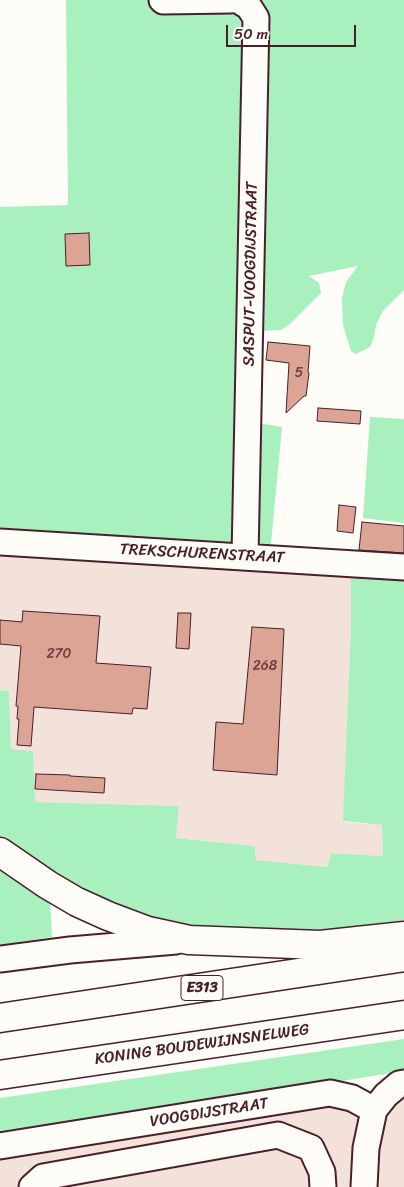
<!DOCTYPE html>
<html>
<head>
<meta charset="utf-8">
<style>
  body { margin:0 }
  #map { position:relative; width:404px; height:1187px; overflow:hidden; background:#fdfcf7; font-family:Sriracha,sans-serif }
  canvas { display:block }
  .scale { position:absolute; left:226px; top:25px; width:130px; height:22px; box-sizing:border-box; border:2px solid #4a1f2b; border-top:0; padding-left:6px; font-size:15px; line-height:18px; white-space:nowrap; color:#4a1f2b; -webkit-text-stroke:4px #fdfcf7; paint-order:stroke }
</style>
</head>
<body>
<div id="map">
<canvas width="404" height="1187"></canvas>
<div class="scale">50 m</div>
</div>
<script>
const g = document.querySelector('canvas').getContext('2d');
g.lineJoin = 'round';
function paint(path, color) { g.fillStyle = color; g.fill(path, 'evenodd'); }
const poly = rows => new Path2D(rows.map(r => 'M' + r).join(''));
function trace(path, color, width, dash) { g.strokeStyle = color; g.lineWidth = width; g.lineCap = dash ? 'butt' : 'round'; g.setLineDash(dash || []); g.stroke(path); }
function drawText(font, color, halo, rows, align = 'center') {
  g.font = font + ' Sriracha,sans-serif'; g.lineWidth = 4; g.setLineDash([]); g.textBaseline = 'middle'; g.strokeStyle = halo; g.fillStyle = color; for (const [text, x, y, turn = 0] of rows) {
    g.save(); g.translate(x, y); g.rotate((+turn || 0) * Math.PI / 180); g.textAlign = isNaN(turn) ? turn : align; if (halo) g.strokeText(text, 0, 0); g.fillText(text, 0, 0); g.restore();
  }
}
paint(poly([
  [0,551,351,574,351,627,344,822,382,825,383,856,331,853,329,867,256,860,255,846,176,838,179,806,34,802,33,751,11,749,9,691,0,690],
  [404,1092,404,1187,0,1187,0,1154]
]), '#f3e2d9');
paint(poly([
  [66,0,149,0,155,7,235,10,249,18,245,421,282,427,271,544,0,530,0,207,68,205],
  [257,0,404,0,404,290,383,311,376,325,374,337,370,347,356,354,351,351,343,325,342,298,346,282,358,266,309,276,319,283,321,293,289,325,281,330,259,331],
  [370,417,404,419,404,523,363,518],
  [351,574,404,577,404,920,287,935,193,927,158,922,79,891,0,841,0,690,9,691,11,749,33,751,35,802,179,806,176,838,255,846,256,860,328,867,331,853,383,856,382,825,343,821,351,627],
  [0,862,50,896,52,937,0,945],
  [404,1039,404,1071,298,1088,0,1141,0,1098]
]), '#a8f0bd');
const building = poly([
  [89,233,90,265,66,266,65,234,89,233],
  [268,342,310,346,308,372,309,373,306,396,304,396,286,413,289,363,266,360,268,342],
  [318,408,361,411,360,424,317,421,318,408],
  [339,505,356,507,353,533,337,531,339,505],
  [362,522,404,526,404,553,359,550,362,522],
  [23,611,100,616,96,663,151,667,147,709,133,708,132,714,34,707,31,746,17,745,19,719,17,719,18,706,16,706,21,646,0,644,0,620,22,622,23,611],
  [178,613,191,613,189,649,176,648,178,613],
  [252,627,284,629,277,775,213,770,216,722,243,724,252,627],
  [36,774,70,775,70,776,105,778,104,793,35,789,36,774]
]);
paint(building, '#dca494');
trace(building, '#4a1f2b', 1);
const minor = poly([
  [162,0,163,1,231,0],
  [238,0,249,7,256,18,245,557],
  [0,542,404,567],
  [0,959,70,950,176,941],
  [0,1146,330,1093,352,1098,374,1110],
  [32,1187,43,1177,278,1135,311,1148,322,1172,323,1187],
  [364,1187,366,1148,374,1110,386,1095,399,1084,404,1083]
]);
const highway = poly([
  [0,852,48,885,77,902,108,916,148,931,189,940,320,945,404,936],
  [0,1018,404,957],
  [0,1075,404,1015]
]);
trace(minor, '#4a1f2b', 29);
trace(highway, '#4a1f2b', 31);
trace(minor, '#fdfcf7', 25);
trace(highway, '#fdfcf7', 28);
drawText('14px', '#6e4045', null, [
  ["5",299,373],
  ["270",59,654],
  ["268",265,666]
]);
for (const [x, y, w] of [
  [202,988,42]
]) { const box = new Path2D(); box.roundRect(x - w / 2, y - 12.5, w, 25, 4); g.fillStyle = '#fdfcf7'; g.fill(box); trace(box, '#4a1f2b', 1); }
drawText('bold 15px', '#4a1f2b', null, [
  ["E313",202,988]
]);
drawText('16px', '#4a1f2b', '#fdfcf7', [
  ["SASPUT-VOOGDIJSTRAAT",251,274,-89],
  ["TREKSCHURENSTRAAT",202,554,3],
  ["KONING BOUDEWIJNSNELWEG",202,1045,-8],
  ["VOOGDIJSTRAAT",209,1113,-9]
]);
</script>
</body>
</html>
